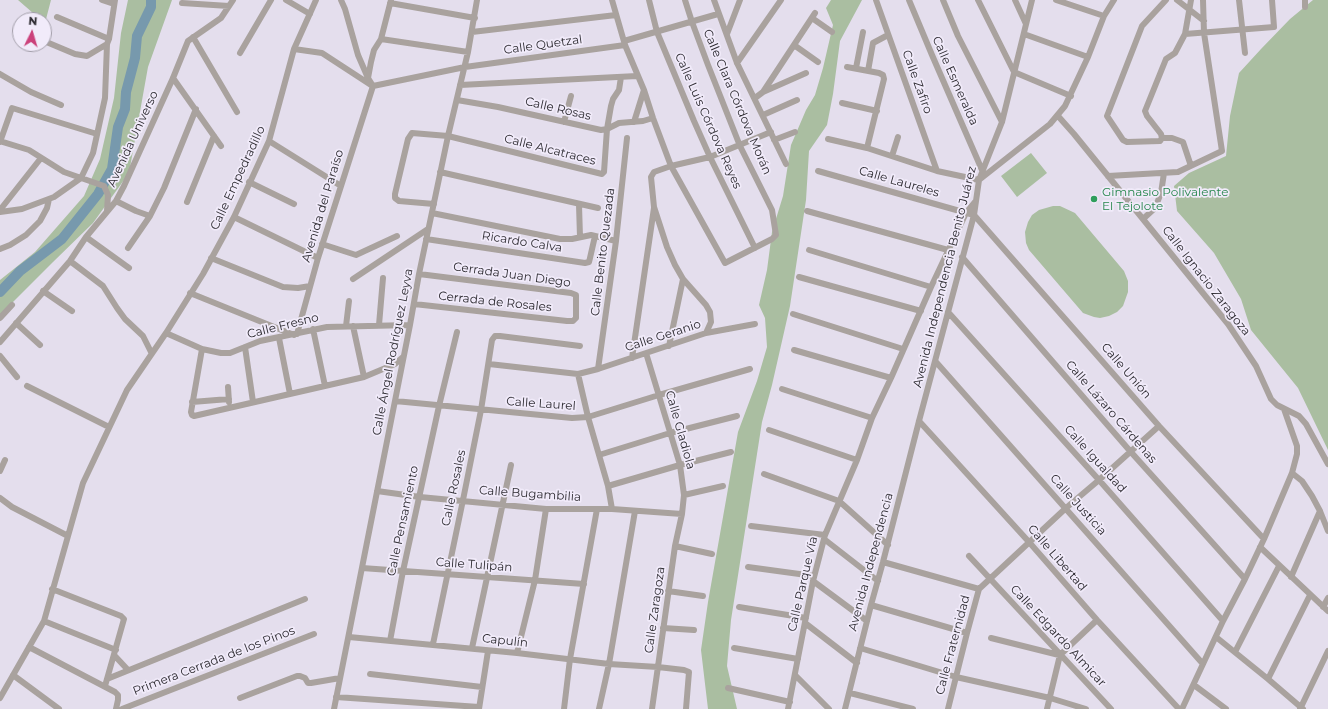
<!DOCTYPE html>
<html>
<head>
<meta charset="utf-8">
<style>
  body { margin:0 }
  #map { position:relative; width:1328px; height:709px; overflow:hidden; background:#e4deed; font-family:Montserrat,sans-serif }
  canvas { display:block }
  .north { position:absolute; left:12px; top:12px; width:40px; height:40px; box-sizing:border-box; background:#f1ebfa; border:1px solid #a29ea9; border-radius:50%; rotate:5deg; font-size:11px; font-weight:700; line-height:16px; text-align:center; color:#2c2a30 }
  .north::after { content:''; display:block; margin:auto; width:14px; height:18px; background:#cb417b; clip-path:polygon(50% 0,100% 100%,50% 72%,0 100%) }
</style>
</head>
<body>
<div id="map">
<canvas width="1328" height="709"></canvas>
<div class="north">N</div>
</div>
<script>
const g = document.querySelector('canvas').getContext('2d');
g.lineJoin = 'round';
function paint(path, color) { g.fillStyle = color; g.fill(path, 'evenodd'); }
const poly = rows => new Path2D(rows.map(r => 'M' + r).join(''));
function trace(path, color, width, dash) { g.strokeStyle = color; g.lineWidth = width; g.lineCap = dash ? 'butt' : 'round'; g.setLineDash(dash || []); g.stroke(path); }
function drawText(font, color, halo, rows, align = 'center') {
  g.font = font + ' Montserrat,sans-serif'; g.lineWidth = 3.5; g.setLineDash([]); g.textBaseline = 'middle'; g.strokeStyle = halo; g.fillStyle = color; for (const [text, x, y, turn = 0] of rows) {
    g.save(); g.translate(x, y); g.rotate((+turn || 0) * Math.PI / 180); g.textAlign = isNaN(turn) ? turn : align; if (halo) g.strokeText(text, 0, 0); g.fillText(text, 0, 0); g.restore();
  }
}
paint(poly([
  [18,0,51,0,45,23,44,20,41,20],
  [128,0,172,0,148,67,129,173,93,223,53,262,0,315,0,280,35,252,84,196,100,159,114,98,121,33],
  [831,0,862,0,840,41,833,94,827,125,809,151,806,200,790,306,772,385,762,422,731,620,727,666,737,709,708,709,701,650,708,602,738,432,757,381,767,347,765,318,759,305,767,270,772,232,783,196,791,145,806,110,815,95,823,68,833,25,826,8],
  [1313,0,1328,0,1328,450,1298,388,1251,330,1241,299,1214,253,1177,211,1174,186,1189,173,1226,156,1230,116,1239,73,1261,49,1290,19],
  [1031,153,1047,173,1017,197,1001,176],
  [1053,206,1060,206,1075,213,1124,271,1128,281,1128,292,1123,306,1117,312,1109,316,1100,318,1094,317,1083,313,1029,250,1026,243,1025,232,1028,222,1032,215,1039,210]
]), '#aabea1');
trace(poly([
  [0,292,20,271,62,239,98,194,112,169,118,127,125,109,126,92,135,58,137,36,151,7,151,0]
]), '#7799ad', 10);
trace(poly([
  [102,0,114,4],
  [286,0,310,14],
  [341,0,345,9,358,55,368,78],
  [612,0,625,45,644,90,653,118,671,166,725,263,772,239,776,235,772,210,740,146,708,65,692,22,685,0],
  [649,0,657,32,694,121,710,157,755,248],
  [714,0,737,63,786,164],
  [876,0,937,171],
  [909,0,932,55,982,170],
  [943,0,958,36,1002,122],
  [978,0,1014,72,1071,96],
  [1015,0,1026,24],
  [1056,0,1104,16],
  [1166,0,1142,26,1107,116,1123,140,1127,142,1160,141,1162,138,1172,138,1183,142,1191,166],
  [1177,0,1204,21],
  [1239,0,1245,53],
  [1305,0,1305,7],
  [182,3,229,6],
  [390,3,475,18],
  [57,17,109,39],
  [812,18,832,32],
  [472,32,616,15],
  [727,34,740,0],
  [1024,34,1088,57],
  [1185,34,1274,27,1272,0],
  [193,37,237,112],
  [381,39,468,52],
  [44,41,75,54,87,56,107,44],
  [624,41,718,14],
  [794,45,818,62],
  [294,49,322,53,371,85],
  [240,53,271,0],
  [737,63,781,0],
  [847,67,879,73,883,75,884,79,867,148],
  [856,68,863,32],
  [868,71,873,43,888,35],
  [0,74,31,92,61,105],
  [173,78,221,146],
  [460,85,637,76],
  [373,86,465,67,625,45],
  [373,86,368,78,371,62,374,50,381,39,391,0],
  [763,92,806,73],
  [755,98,763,92,815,13],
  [457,100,498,107,601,130,607,129,619,123,643,121,653,118],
  [842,103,877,111],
  [763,115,797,100],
  [1058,116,1074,134,1228,324,1256,366,1271,399,1277,405,1299,416,1306,424,1328,464],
  [564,122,571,96],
  [634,122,644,90],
  [1162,138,1161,134,1147,116,1145,111,1166,59,1175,53,1185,34,1191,0],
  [828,139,867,148,937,171,979,180],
  [774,140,795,132],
  [0,141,29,150,64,172,104,186,108,195,107,211],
  [269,141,341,186],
  [0,142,12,108,97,134],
  [892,156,898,137],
  [818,171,974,215,1159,426,1264,539],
  [440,172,598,208],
  [1108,176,1178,172,1222,151,1204,33,1203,0],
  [81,178,93,153,105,98,107,44,109,39,115,0],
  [979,180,1050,124,1065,106,1088,57,1104,16,1114,0],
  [249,182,294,204],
  [116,201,136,211,150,216],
  [187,202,214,136],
  [434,204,399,201,395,198,395,194,408,139,412,133,448,136,602,174,604,172,607,129,611,106,613,99,619,90,621,77],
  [579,205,580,237],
  [0,210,41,158],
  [807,211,948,250],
  [0,212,22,209,54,197,81,178],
  [432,213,560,239,572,239,591,235,616,241],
  [234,217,318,258],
  [1143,219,1155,208,1161,193,1164,173],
  [86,237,129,268],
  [426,239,585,263,589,262,590,258,595,236],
  [322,244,356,255,397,236],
  [128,248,150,216,164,188,196,109],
  [0,249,10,245,26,235,40,221,47,208,49,199],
  [809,250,931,287],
  [962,257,1130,451,1245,579],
  [211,258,283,287,298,288,310,286],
  [70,261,103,286,117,308,125,319,143,336,151,352],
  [799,277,921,311],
  [353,279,428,229],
  [43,291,72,311],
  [190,293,294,335],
  [414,304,567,321,573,321,576,318,576,295,571,293,419,274],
  [948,312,1099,480,1223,621],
  [793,314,903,349],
  [0,318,12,305],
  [16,323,40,345],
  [379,325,383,278],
  [346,326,349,301],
  [353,326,364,377],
  [313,329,325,386],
  [166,333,202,349,221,353,230,353,260,341,327,327,410,325],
  [706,333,711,322,710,312,706,305,683,279,675,265,667,247,654,207,651,177,654,172,671,166,710,157,771,132],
  [297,334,318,258,373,86],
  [279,338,290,394],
  [0,342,70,261,86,237,116,201,124,186,173,78,188,41,221,18,233,0],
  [669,346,683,279],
  [245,347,253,402],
  [202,349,191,412,192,415,194,416,364,377,395,364,403,357],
  [794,350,891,378],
  [646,353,680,465,684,495,682,514,675,546,652,709],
  [0,356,17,377],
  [632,358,654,208],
  [936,362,1203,664],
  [489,364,578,374,598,369,706,333,755,324],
  [598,369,616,241,627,138],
  [578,374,588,417,608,486,612,509],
  [27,386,109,427],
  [228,387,229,402],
  [782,389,872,418],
  [395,401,572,418,588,417,659,395,750,369],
  [192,402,229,399],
  [919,421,1029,542,1097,620,1179,709],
  [769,430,857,460],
  [599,455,670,433,737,416],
  [0,471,5,460],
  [1292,473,1302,481,1312,496,1320,511,1328,531],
  [764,474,839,501,888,545],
  [608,486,680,465,731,452],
  [377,491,420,497,546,509,612,509,682,514],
  [684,495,723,486],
  [0,498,12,507,68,536],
  [751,526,825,535],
  [824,539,878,581],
  [675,546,712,554],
  [1260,547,1328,611],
  [969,556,1111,709],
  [883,562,979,589],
  [748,567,814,576],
  [362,568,584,584],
  [1291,577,1320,511],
  [813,581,867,621],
  [52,589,121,616,124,619,105,686],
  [668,591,703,596],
  [871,605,967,633],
  [739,607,806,618],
  [1323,607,1328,598],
  [44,621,116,650],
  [805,623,857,663],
  [663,628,694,630],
  [349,637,517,653,609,664,658,667,684,670,689,672,686,709],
  [1216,637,1268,679,1303,709],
  [991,638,1059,655],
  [390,641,403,571,439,406,457,332],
  [433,644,463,500,481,410,492,340,495,336,500,336,580,346],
  [29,647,115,692,118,695,118,700,116,709],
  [472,648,511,465],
  [734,648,798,659],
  [860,648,956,677,1050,698,1086,709],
  [1235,652,1279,566],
  [517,653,535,580,546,509],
  [114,655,128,670],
  [370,674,482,687],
  [13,675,59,709],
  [795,675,829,709],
  [107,679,305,599],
  [1268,679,1310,595],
  [1194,685,1226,709],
  [728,688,790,702],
  [850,693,913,709],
  [336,697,479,707],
  [0,698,44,621,83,483,127,390,166,333,203,274,234,217,269,141,294,49,316,0],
  [240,698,297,676,300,676,305,678,308,683,311,683,340,678],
  [122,709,314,634],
  [334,709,410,325,419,274,448,136,468,52,477,0],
  [479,709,488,651],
  [564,709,570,659,597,509],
  [599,709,609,664,635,511],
  [788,709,813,581,825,535,857,460,872,418,891,378,931,287,966,213,975,202],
  [845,709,871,605,883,562,919,421,974,215,979,180,1002,122,1032,0],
  [948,709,967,633,979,589,1066,508,1099,480,1159,426],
  [1047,709,1060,655,1097,620],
  [1182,709,1223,621,1245,579,1264,539,1292,473,1297,454,1297,446,1284,409],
  [1300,709,1328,651]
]), '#a9a29e', 6);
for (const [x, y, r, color] of [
  [1094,199,4,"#2e9e5b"]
]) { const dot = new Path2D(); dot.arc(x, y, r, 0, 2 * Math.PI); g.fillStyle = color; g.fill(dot); trace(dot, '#f1ebfa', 1.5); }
drawText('12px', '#2c2a30', '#f1ebfa', [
  ["Calle Quetzal",543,45,-8],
  ["Calle Esmeralda",955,81,66],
  ["Calle Zafiro",917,82,70],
  ["Calle Clara Córdova Morán",737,102,67],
  ["Calle Rosas",558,109,13],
  ["Calle Luis Córdova Reyes",708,121,66],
  ["Avenida Universo",133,139,-65],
  ["Calle Alcatraces",550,150,14],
  ["Calle Empedradillo",238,178,-65],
  ["Calle Laureles",899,182,16],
  ["Avenida del Paraíso",323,206,-73],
  ["Ricardo Calva",522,242,9],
  ["Calle Benito Quezada",603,252,-83],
  ["Cerrada Juan Diego",512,275,8],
  ["Avenida Independencia Benito Juárez",945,277,-76],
  ["Calle Ignacio Zaragoza",1206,281,52],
  ["Cerrada de Rosales",495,302,6],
  ["Calle Fresno",283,326,-14],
  ["Calle Geranio",663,336,-18],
  ["Calle Ángel Rodríguez Leyva",393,352,-79],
  ["Calle Unión",1126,371,49],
  ["Calle Laurel",541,404,4],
  ["Calle Lázaro Cárdenas",1111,412,49],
  ["Calle Gladiola",680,430,74],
  ["Calle Igualdad",1095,459,48],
  ["Calle Rosales",454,488,-78],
  ["Calle Bugambilia",530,494,4],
  ["Calle Justicia",1078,505,48],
  ["Calle Pensamiento",403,521,-78],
  ["Calle Libertad",1057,558,49],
  ["Avenida Independencia",871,562,-75],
  ["Calle Tulipán",474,565,4],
  ["Calle Parque Vía",803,584,-77],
  ["Calle Zaragoza",655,610,-82],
  ["Calle Edgardo Almicar",1058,636,47],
  ["Capulín",505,641,6],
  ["Calle Fraternidad",953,645,-75],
  ["Primera Cerrada de los Pinos",214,661,-21]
]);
drawText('12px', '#27864d', '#f1ebfa', [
  ["Gimnasio Polivalente",1102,192],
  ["El Tejolote",1102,206]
], 'left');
</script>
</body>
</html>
